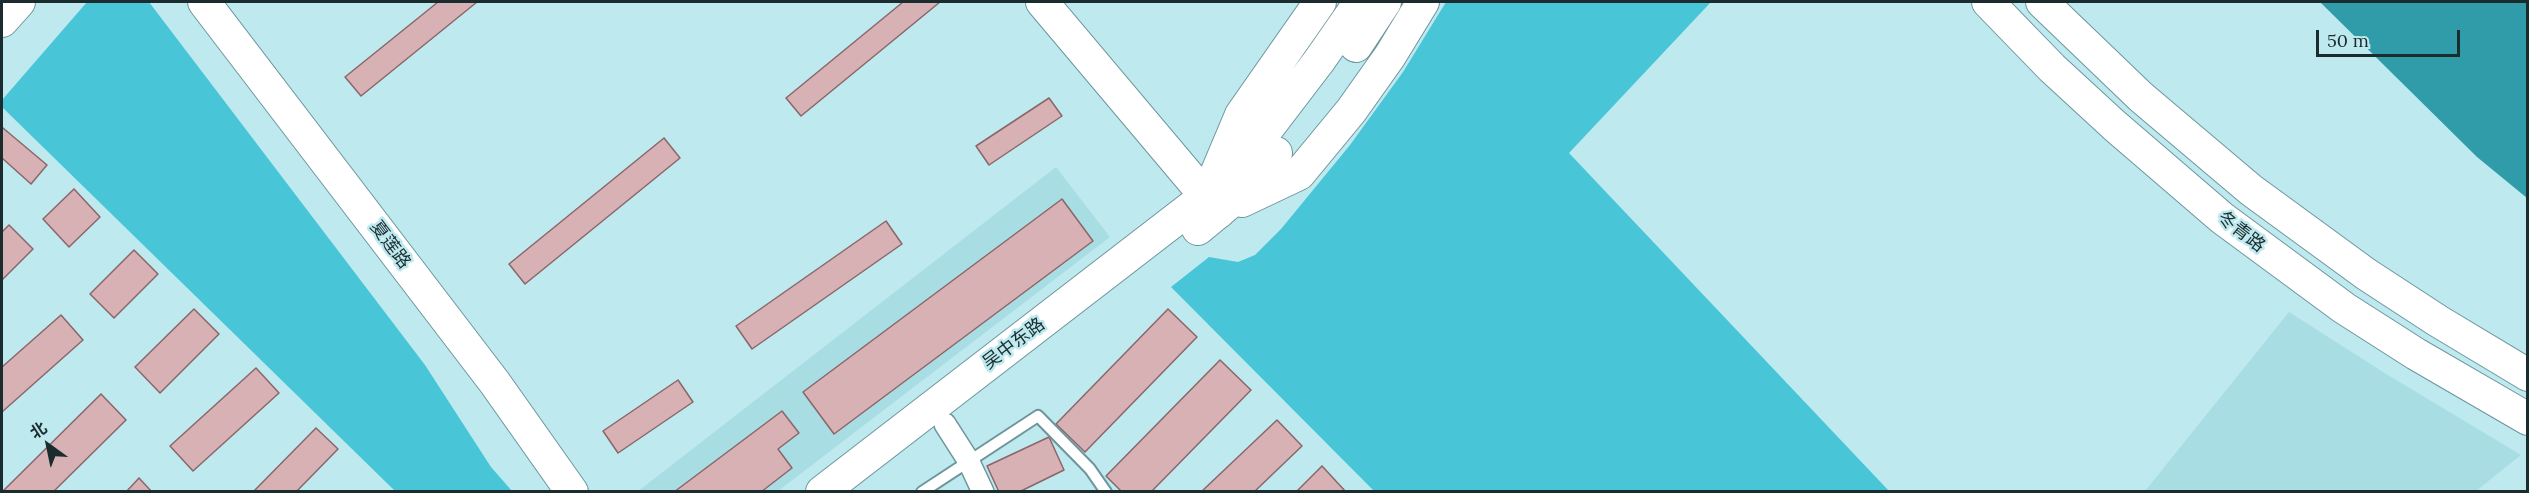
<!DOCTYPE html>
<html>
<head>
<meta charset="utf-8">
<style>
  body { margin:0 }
  #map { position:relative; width:2529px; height:493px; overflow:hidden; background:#bee9ef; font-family:Lora,"Noto Sans SC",serif }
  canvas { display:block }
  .frame { position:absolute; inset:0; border:3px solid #1b2c2e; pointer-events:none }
  .north { position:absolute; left:18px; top:415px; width:60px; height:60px; -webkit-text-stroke:4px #bee9ef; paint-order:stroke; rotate:327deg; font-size:16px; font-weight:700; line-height:24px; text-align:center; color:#1b2c2e }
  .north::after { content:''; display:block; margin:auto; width:21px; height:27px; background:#1b2c2e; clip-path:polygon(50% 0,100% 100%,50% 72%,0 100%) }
  .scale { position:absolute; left:2316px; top:30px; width:144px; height:27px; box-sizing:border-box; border:3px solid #1b2c2e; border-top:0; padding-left:8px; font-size:18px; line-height:21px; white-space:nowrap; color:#1b2c2e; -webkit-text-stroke:4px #bee9ef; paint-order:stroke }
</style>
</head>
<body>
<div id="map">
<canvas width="2529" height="493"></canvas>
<div class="frame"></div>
<div class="north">北</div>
<div class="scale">50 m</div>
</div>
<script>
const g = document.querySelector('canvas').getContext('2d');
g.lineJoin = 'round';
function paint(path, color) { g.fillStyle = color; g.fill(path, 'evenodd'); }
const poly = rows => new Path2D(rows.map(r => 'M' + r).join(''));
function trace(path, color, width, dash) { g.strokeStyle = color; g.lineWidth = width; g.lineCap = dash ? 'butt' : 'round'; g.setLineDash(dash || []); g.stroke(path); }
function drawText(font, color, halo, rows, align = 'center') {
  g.font = font + ' Lora,"Noto Sans SC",serif'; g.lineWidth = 5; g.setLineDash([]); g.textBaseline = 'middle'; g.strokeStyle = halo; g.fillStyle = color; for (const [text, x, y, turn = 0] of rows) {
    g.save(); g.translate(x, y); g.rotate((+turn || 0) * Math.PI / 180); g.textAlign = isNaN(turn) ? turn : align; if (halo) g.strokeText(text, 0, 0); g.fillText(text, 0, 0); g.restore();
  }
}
paint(poly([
  [1056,167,1110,237,778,491,637,492],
  [2289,312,2383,372,2521,455,2476,491,2145,491]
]), '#a9dde4');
paint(poly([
  [87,2,149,2,425,365,491,467,512,491,395,491,2,107,2,100],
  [1446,2,1711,2,1569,153,1889,491,1374,491,1171,287,1209,257,1238,262,1255,255,1281,229,1350,145,1403,72]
]), '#48c6d7');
paint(poly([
  [2320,2,2527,2,2527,198,2477,157]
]), '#309caa');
const building = poly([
  [438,2,477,2,361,96,345,77,438,2],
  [903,2,940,2,801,116,786,98,903,2],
  [1049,98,1062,116,989,165,976,146,1049,98],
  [3,128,47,165,31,184,2,158,2,130,3,128],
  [664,138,680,158,525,284,509,264,664,138],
  [74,189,100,217,69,247,43,219,74,189],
  [1062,199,1093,241,834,434,803,392,1062,199],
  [886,221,902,244,752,349,736,326,886,221],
  [9,225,33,249,2,280,2,232,9,225],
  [134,250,158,274,114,318,90,294,134,250],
  [194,309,219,334,160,393,135,367,194,309],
  [1168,309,1197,337,1085,452,1056,424,1168,309],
  [61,315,83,340,2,412,2,367,61,315],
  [1220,360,1251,390,1151,492,1122,492,1106,476,1220,360],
  [256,368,279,393,193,471,170,446,256,368],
  [678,380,693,402,618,453,603,431,678,380],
  [101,394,126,420,53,492,2,492,101,394],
  [782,411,799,433,778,449,792,468,761,492,674,492,782,411],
  [1277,420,1302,446,1254,492,1201,492,1277,420],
  [316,428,338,449,296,492,253,492,316,428],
  [1049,437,1064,470,1019,492,999,492,987,466,1049,437],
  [1322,466,1346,492,1296,492,1322,466],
  [139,478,152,492,126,492,139,478]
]);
paint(building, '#d8b1b4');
trace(building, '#896669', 1.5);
const lane = poly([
  [922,492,1038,416,1090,469,1106,492]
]);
const street = poly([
  [945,424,968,460,983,492]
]);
const secondary = poly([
  [204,2,495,383,572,492],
  [1042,2,1219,212],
  [1988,2,2052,68,2115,126,2222,218,2344,308,2416,354,2528,419],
  [2042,2,2141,97,2251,190,2366,274,2438,321,2528,375],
  [2,21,19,2],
  [1356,46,1385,2],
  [1214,179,1241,115,1320,2],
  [1242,201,1299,174,1351,111,1390,56,1423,2],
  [1198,229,1244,191,1276,153],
  [822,492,1206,196,1230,174,1261,137,1319,61,1360,2]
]);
trace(lane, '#6d969c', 14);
trace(street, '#6d969c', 24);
trace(secondary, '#6d969c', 34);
trace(lane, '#fff', 10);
trace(street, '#fff', 21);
trace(secondary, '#fff', 32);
drawText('18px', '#1b2c2e', '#bee9ef', [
  ["冬青路",2241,232,38],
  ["夏莲路",390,245,53],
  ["吴中东路",1014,344,-37]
]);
</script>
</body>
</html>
